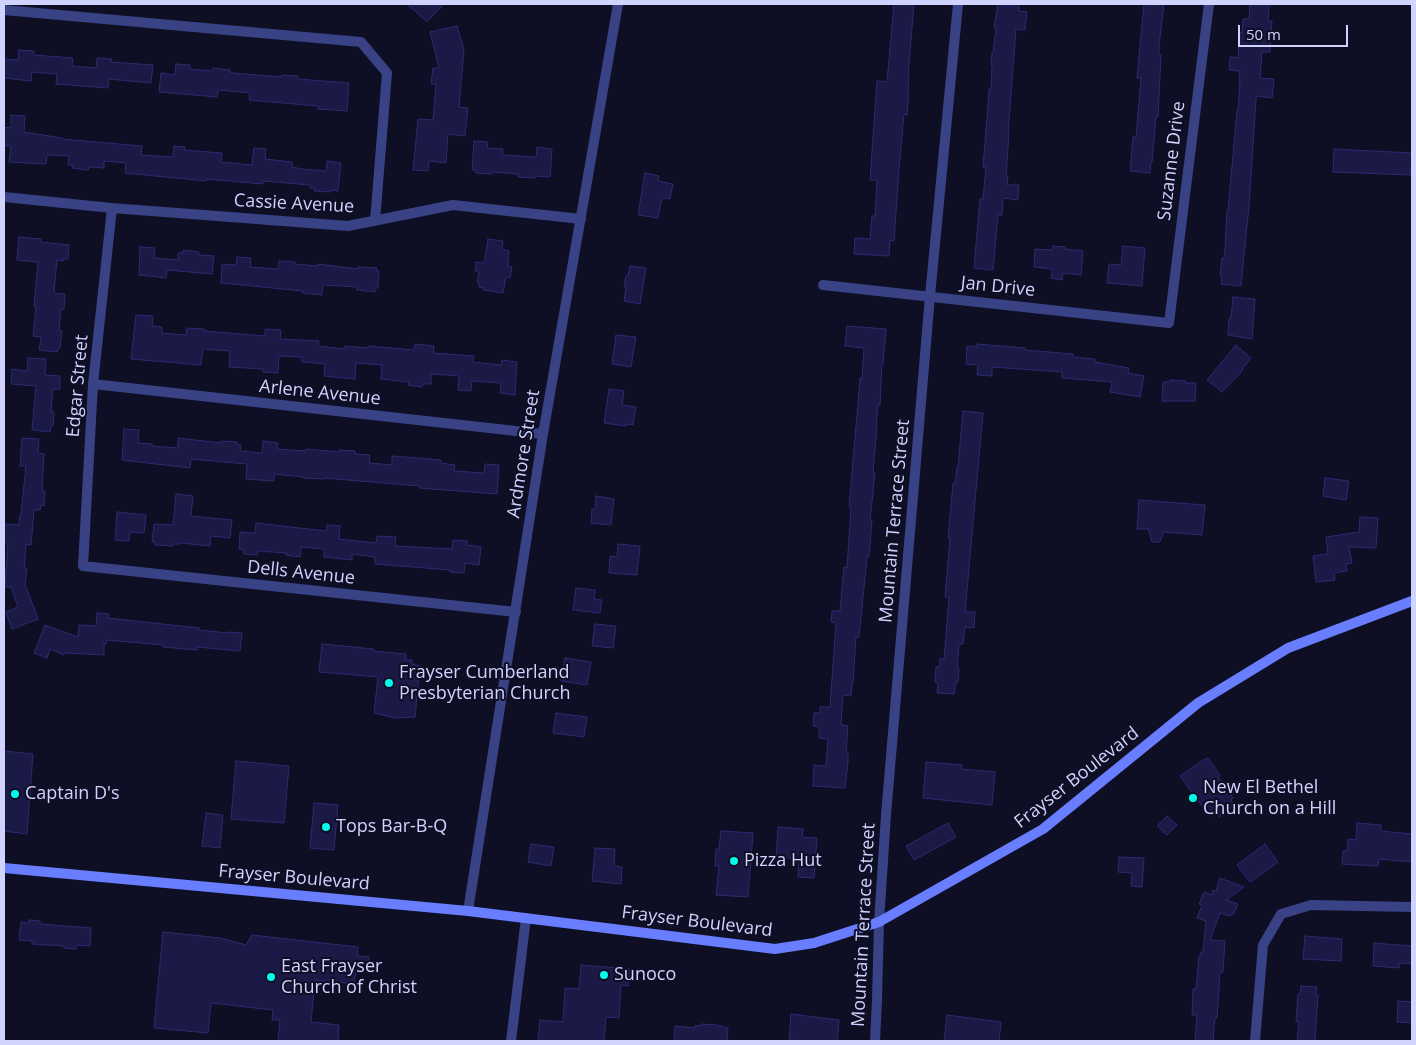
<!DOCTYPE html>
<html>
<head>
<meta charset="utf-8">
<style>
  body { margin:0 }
  #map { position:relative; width:1416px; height:1045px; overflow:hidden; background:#0e0e24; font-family:"Open Sans",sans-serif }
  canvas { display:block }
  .frame { position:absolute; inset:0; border:5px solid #d1d3ff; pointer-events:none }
  .scale { position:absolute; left:1238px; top:25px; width:110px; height:22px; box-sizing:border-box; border:2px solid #d1d3ff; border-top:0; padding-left:6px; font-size:15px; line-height:18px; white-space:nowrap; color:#d1d3ff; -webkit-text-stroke:4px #0e0e24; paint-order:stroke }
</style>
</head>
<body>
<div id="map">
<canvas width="1416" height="1045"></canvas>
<div class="frame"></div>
<div class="scale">50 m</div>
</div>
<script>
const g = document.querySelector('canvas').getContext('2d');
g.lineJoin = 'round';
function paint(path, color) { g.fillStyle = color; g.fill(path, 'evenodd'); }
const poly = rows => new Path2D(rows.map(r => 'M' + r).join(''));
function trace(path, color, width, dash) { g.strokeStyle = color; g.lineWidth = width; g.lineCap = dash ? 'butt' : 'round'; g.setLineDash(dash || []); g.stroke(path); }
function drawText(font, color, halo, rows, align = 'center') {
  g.font = font + ' "Open Sans",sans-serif'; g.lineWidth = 4; g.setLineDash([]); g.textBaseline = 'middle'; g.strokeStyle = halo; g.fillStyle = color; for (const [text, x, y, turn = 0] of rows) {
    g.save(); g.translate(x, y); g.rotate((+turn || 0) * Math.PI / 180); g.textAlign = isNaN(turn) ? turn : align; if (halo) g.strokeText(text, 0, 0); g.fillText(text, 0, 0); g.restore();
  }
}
const building = poly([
  [407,4,444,4,427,22,407,4],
  [894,4,914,4,908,75,909,75,908,93,909,93,907,115,904,114,899,169,894,241,890,240,889,256,854,254,855,238,870,239,872,216,875,216,877,180,870,180,877,81,887,82,894,4],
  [998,4,1019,4,1019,11,1027,12,1025,30,1016,29,1008,133,1009,133,1006,176,1008,176,1007,185,1019,185,1018,200,1003,198,1002,215,998,215,993,270,974,268,980,199,983,199,986,167,983,167,988,105,988,104,989,89,991,89,992,65,991,65,992,53,993,53,996,28,994,27,998,4],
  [1144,4,1164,4,1159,45,1159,55,1161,55,1158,117,1156,117,1152,162,1151,162,1150,173,1130,171,1133,137,1136,137,1141,78,1137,78,1144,4],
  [1250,4,1269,4,1268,21,1272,21,1270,52,1262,52,1260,78,1274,79,1272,98,1257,96,1256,99,1249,206,1241,286,1221,284,1222,276,1220,275,1222,258,1224,258,1225,250,1227,210,1228,210,1237,111,1238,111,1240,81,1239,81,1240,71,1229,70,1230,57,1238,58,1240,33,1242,33,1243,19,1249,19,1250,4],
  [457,26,464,50,459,107,468,108,465,136,448,134,446,163,429,161,428,171,413,170,418,119,433,120,436,84,431,84,433,68,439,68,430,32,457,26],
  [19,50,34,51,34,55,73,58,72,66,96,68,97,58,112,59,111,62,153,65,151,83,109,79,108,88,56,84,57,74,32,72,31,81,4,78,4,59,18,60,19,50],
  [176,64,190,65,190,69,212,71,213,68,230,70,230,72,233,73,281,77,282,75,298,76,298,79,349,83,347,111,318,109,318,106,249,100,250,93,218,90,217,97,159,92,161,73,175,75,176,64],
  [11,115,25,116,24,132,62,138,62,139,142,146,141,155,173,157,174,146,185,147,184,150,222,153,221,162,252,165,254,148,266,149,265,159,292,162,292,167,302,169,326,171,327,161,341,163,338,191,330,190,330,192,314,191,315,188,310,188,310,185,263,181,263,184,206,179,206,181,125,173,126,163,104,161,104,168,89,167,88,170,72,168,73,165,68,165,69,156,47,155,46,164,9,162,11,146,4,146,4,127,11,128,11,115],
  [474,141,488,142,487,148,503,149,502,155,536,157,537,147,552,149,550,177,535,176,535,178,518,177,518,174,493,172,492,174,476,173,476,170,472,170,474,141],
  [1334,149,1412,153,1411,175,1333,172,1334,149],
  [645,173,659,176,658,181,673,184,670,199,662,198,658,218,638,215,645,173],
  [19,237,41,239,41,242,69,245,68,259,63,259,63,261,57,260,54,293,65,294,64,309,61,309,59,331,62,331,60,348,58,348,57,352,39,350,41,337,33,336,36,306,34,306,38,262,17,260,19,237],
  [488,239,503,241,502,249,509,251,508,266,512,267,510,278,506,277,503,293,483,290,484,288,479,287,479,283,477,282,479,272,475,271,476,262,484,263,488,239],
  [1053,246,1065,247,1064,249,1083,251,1081,275,1063,273,1062,280,1051,278,1052,269,1034,267,1035,249,1052,250,1053,246],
  [1123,246,1145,248,1142,286,1107,283,1109,264,1121,265,1123,246],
  [140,247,155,248,154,258,178,260,178,253,183,253,183,250,199,252,199,255,214,256,212,274,167,270,166,278,139,275,140,247],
  [237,257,251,258,250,267,278,269,279,261,295,262,295,264,318,266,318,264,358,269,358,267,377,268,376,271,379,271,378,288,375,288,375,292,357,290,357,287,323,285,322,295,303,293,303,291,221,283,222,264,236,265,237,257],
  [630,266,646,268,640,304,624,301,626,287,624,287,626,276,628,276,630,266],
  [1233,297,1255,299,1252,339,1228,335,1229,318,1231,318,1233,297],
  [136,315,153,316,152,326,162,327,162,333,186,335,187,328,204,329,204,331,265,336,265,329,281,330,280,339,319,341,318,346,345,349,345,346,368,348,368,346,414,350,415,344,434,346,433,353,474,356,473,362,501,365,502,360,517,362,515,395,500,393,501,383,472,381,471,391,458,390,459,376,431,374,431,384,423,384,422,387,408,385,409,382,381,379,382,365,356,363,355,379,324,376,325,364,302,362,302,357,279,356,278,373,263,372,263,369,229,367,230,351,203,349,201,365,131,359,136,315],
  [847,326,886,329,883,364,882,364,880,405,878,405,876,427,877,427,873,473,875,473,870,520,872,520,869,557,867,557,859,637,856,637,853,684,852,684,851,696,843,695,841,725,848,726,846,752,848,752,848,762,845,788,813,786,814,765,826,766,828,739,819,738,819,727,813,726,814,713,820,713,820,707,830,707,836,623,831,622,832,611,840,611,844,567,847,568,851,507,849,507,859,391,860,378,862,379,864,348,845,346,847,326],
  [616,335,636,337,631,367,612,364,616,335],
  [977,344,1025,348,1025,350,1073,354,1073,357,1095,359,1095,362,1129,368,1128,373,1144,376,1140,397,1110,392,1112,382,1062,378,1062,372,992,367,992,376,977,375,978,365,966,364,967,346,977,347,977,344],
  [1236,345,1251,358,1242,369,1243,370,1222,392,1207,380,1236,345],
  [28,358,46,359,45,375,60,376,60,389,53,389,51,412,54,412,53,426,51,426,50,432,32,430,36,386,11,384,12,369,27,371,28,358],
  [1170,380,1185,381,1185,383,1196,383,1195,401,1162,401,1163,382,1170,382,1170,380],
  [609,389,624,391,622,405,636,407,633,425,627,424,626,426,604,423,609,389],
  [963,411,983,413,965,612,975,612,974,628,965,627,963,644,959,644,957,668,959,668,958,682,956,682,954,694,937,693,938,683,935,682,936,667,940,667,940,659,944,659,949,598,945,597,950,538,948,538,953,484,955,484,957,467,958,467,963,411],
  [124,429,139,430,138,443,152,444,152,446,178,448,178,438,221,443,221,441,237,442,237,445,241,445,240,451,262,453,263,441,278,443,277,449,306,451,306,449,339,452,339,450,355,451,355,454,370,455,369,463,392,465,392,456,406,457,441,460,441,463,455,465,454,471,484,473,485,464,499,465,497,494,419,488,420,486,324,478,324,479,303,478,303,477,274,474,274,481,246,479,247,464,191,459,190,468,122,460,124,429],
  [22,438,39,439,38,453,44,454,42,491,45,491,44,506,41,505,40,510,34,510,31,545,26,544,24,568,27,568,25,584,38,619,12,629,6,612,18,607,11,587,5,587,8,543,4,542,4,524,19,525,20,514,21,514,26,466,20,466,22,438],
  [1325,478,1349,481,1346,500,1323,496,1325,478],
  [176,494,193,496,191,516,232,520,230,538,211,536,210,546,181,543,180,544,174,544,173,546,155,545,155,542,152,542,154,524,173,525,176,494],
  [596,496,614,499,611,525,591,523,592,509,595,509,596,496],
  [1139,500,1205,505,1202,535,1164,532,1160,542,1152,542,1148,529,1137,529,1139,500],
  [117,512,146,515,144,533,130,532,129,541,115,540,117,512],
  [1360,517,1378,518,1376,548,1349,547,1352,563,1346,564,1347,571,1334,573,1335,580,1316,582,1313,556,1328,554,1326,537,1359,532,1360,517],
  [256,523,326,531,327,525,340,526,339,539,376,543,377,536,396,537,395,546,452,549,453,540,467,541,467,545,481,547,479,565,465,563,464,573,450,572,450,570,375,564,375,557,352,554,352,560,324,557,324,549,301,547,300,557,286,555,286,553,258,551,257,555,244,554,244,550,239,549,240,532,255,533,256,523],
  [618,544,640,546,637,575,609,573,610,556,617,557,618,544],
  [576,588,595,590,594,599,602,600,600,613,573,610,576,588],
  [97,613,109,614,108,618,199,628,199,630,228,633,228,632,242,633,240,651,197,647,197,650,163,647,163,645,107,640,106,644,104,644,104,655,64,653,64,655,50,649,47,658,34,653,45,625,78,637,79,625,96,626,97,613],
  [595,624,616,626,613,648,592,646,595,624],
  [322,644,374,649,374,651,406,654,406,660,412,660,412,664,420,666,415,717,395,718,374,713,378,677,319,672,322,644],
  [565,658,591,662,587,685,561,681,565,658],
  [556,713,587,717,584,737,553,733,556,713],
  [4,751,33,754,27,834,4,831,4,751],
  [1208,758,1220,775,1218,777,1233,798,1231,800,1235,805,1219,817,1215,812,1209,816,1180,776,1205,759,1205,760,1208,758],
  [236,761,289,766,284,823,231,819,236,761],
  [926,762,962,765,961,769,995,772,992,805,923,798,926,762],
  [314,803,338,805,334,850,310,848,314,803],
  [206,813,223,815,220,848,202,846,206,813],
  [1167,816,1177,825,1167,835,1157,826,1167,816],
  [948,823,956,837,914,860,906,846,948,823],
  [1357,823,1381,825,1381,831,1412,834,1412,862,1379,859,1378,866,1342,864,1343,851,1347,851,1348,839,1356,840,1357,823],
  [778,827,803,829,802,837,817,838,814,878,798,877,799,859,776,857,778,827],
  [721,831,753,833,748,897,716,895,719,866,715,866,716,849,719,849,721,831],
  [531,844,554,847,551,866,528,862,531,844],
  [1265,844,1278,862,1250,882,1237,865,1265,844],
  [595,848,615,849,614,866,622,867,621,884,592,881,595,848],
  [1119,857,1144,858,1142,887,1131,886,1132,873,1118,872,1119,857],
  [1220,878,1244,887,1226,900,1238,904,1233,915,1231,914,1230,916,1220,913,1210,940,1225,941,1223,972,1220,972,1217,1018,1215,1018,1213,1041,1195,1041,1197,1015,1192,1015,1193,989,1196,989,1199,956,1201,956,1201,952,1203,952,1206,921,1197,918,1202,905,1199,904,1204,892,1212,895,1213,890,1216,891,1220,878],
  [29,920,40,921,40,924,91,928,90,946,76,945,76,949,64,948,64,946,32,944,32,941,19,940,21,922,29,923,29,920],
  [163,932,221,938,246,945,252,935,358,947,357,956,369,957,368,970,356,969,354,984,315,980,311,1022,339,1025,338,1041,278,1041,280,1020,272,1020,273,1010,211,1003,208,1033,154,1028,163,932],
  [1305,936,1342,939,1341,961,1303,959,1305,936],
  [1374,943,1412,946,1412,964,1399,963,1399,968,1373,966,1374,943],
  [581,965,630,969,628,986,621,985,619,1018,606,1017,604,1041,538,1041,540,1020,563,1022,565,988,579,989,581,965],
  [1301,986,1317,987,1316,995,1318,995,1315,1041,1297,1041,1299,1022,1296,1022,1298,994,1300,994,1301,986],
  [1398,1001,1412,1002,1412,1023,1397,1022,1398,1001],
  [791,1014,839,1020,837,1041,792,1041,792,1039,789,1039,791,1014],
  [947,1015,1001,1022,999,1041,944,1041,947,1015],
  [702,1024,717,1025,728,1028,727,1041,674,1041,675,1026,695,1028,695,1025,702,1026,702,1024]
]);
paint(building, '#1b1945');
trace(building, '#2d2b72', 1);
trace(poly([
  [4,10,361,42,387,73,375,221],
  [4,197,112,208,348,226,453,205,581,219],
  [112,208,93,384,83,566,516,612],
  [823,285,1169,323,1209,4],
  [93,384,543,434],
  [468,911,543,434,618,4],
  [511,1041,526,918],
  [1255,1041,1263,945,1281,914,1311,905,1412,907]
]), '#384284', 10);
trace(poly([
  [875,1041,877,1000,879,922,886,815,930,296,958,4]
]), '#384284', 10);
trace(poly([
  [4,868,468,911,775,949,814,943,879,922,1043,829,1198,703,1288,648,1412,601]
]), '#687eff', 10);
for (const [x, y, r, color] of [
  [389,683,5,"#00fcea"],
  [15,794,5,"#00fcea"],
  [1193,798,5,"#00fcea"],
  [326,827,5,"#00fcea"],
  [734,861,5,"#00fcea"],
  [604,975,5,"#00fcea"],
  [271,977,5,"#00fcea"]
]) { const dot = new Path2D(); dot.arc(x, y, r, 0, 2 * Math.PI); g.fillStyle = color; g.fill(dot); trace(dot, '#0e0e24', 2); }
drawText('18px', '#d1d3ff', '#0e0e24', [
  ["Suzanne Drive",1172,161,-83],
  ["Cassie Avenue",294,204,3],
  ["Jan Drive",998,287,6],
  ["Edgar Street",78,386,-85],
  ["Arlene Avenue",320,393,6],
  ["Ardmore Street",524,454,-81],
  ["Mountain Terrace Street",895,521,-85],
  ["Dells Avenue",301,573,6],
  ["Frayser Boulevard",1077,778,-38],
  ["Frayser Boulevard",294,878,5],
  ["Frayser Boulevard",697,922,7],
  ["Mountain Terrace Street",864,925,-87]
]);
drawText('18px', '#d1d3ff', '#0e0e24', [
  ["Frayser Cumberland",399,673],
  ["Presbyterian Church",399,694],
  ["New El Bethel",1203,788],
  ["Church on a Hill",1203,809],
  ["Captain D's",25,794],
  ["Tops Bar-B-Q",336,827],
  ["Pizza Hut",744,861],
  ["East Frayser",281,967],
  ["Church of Christ",281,988],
  ["Sunoco",614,975]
], 'left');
</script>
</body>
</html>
